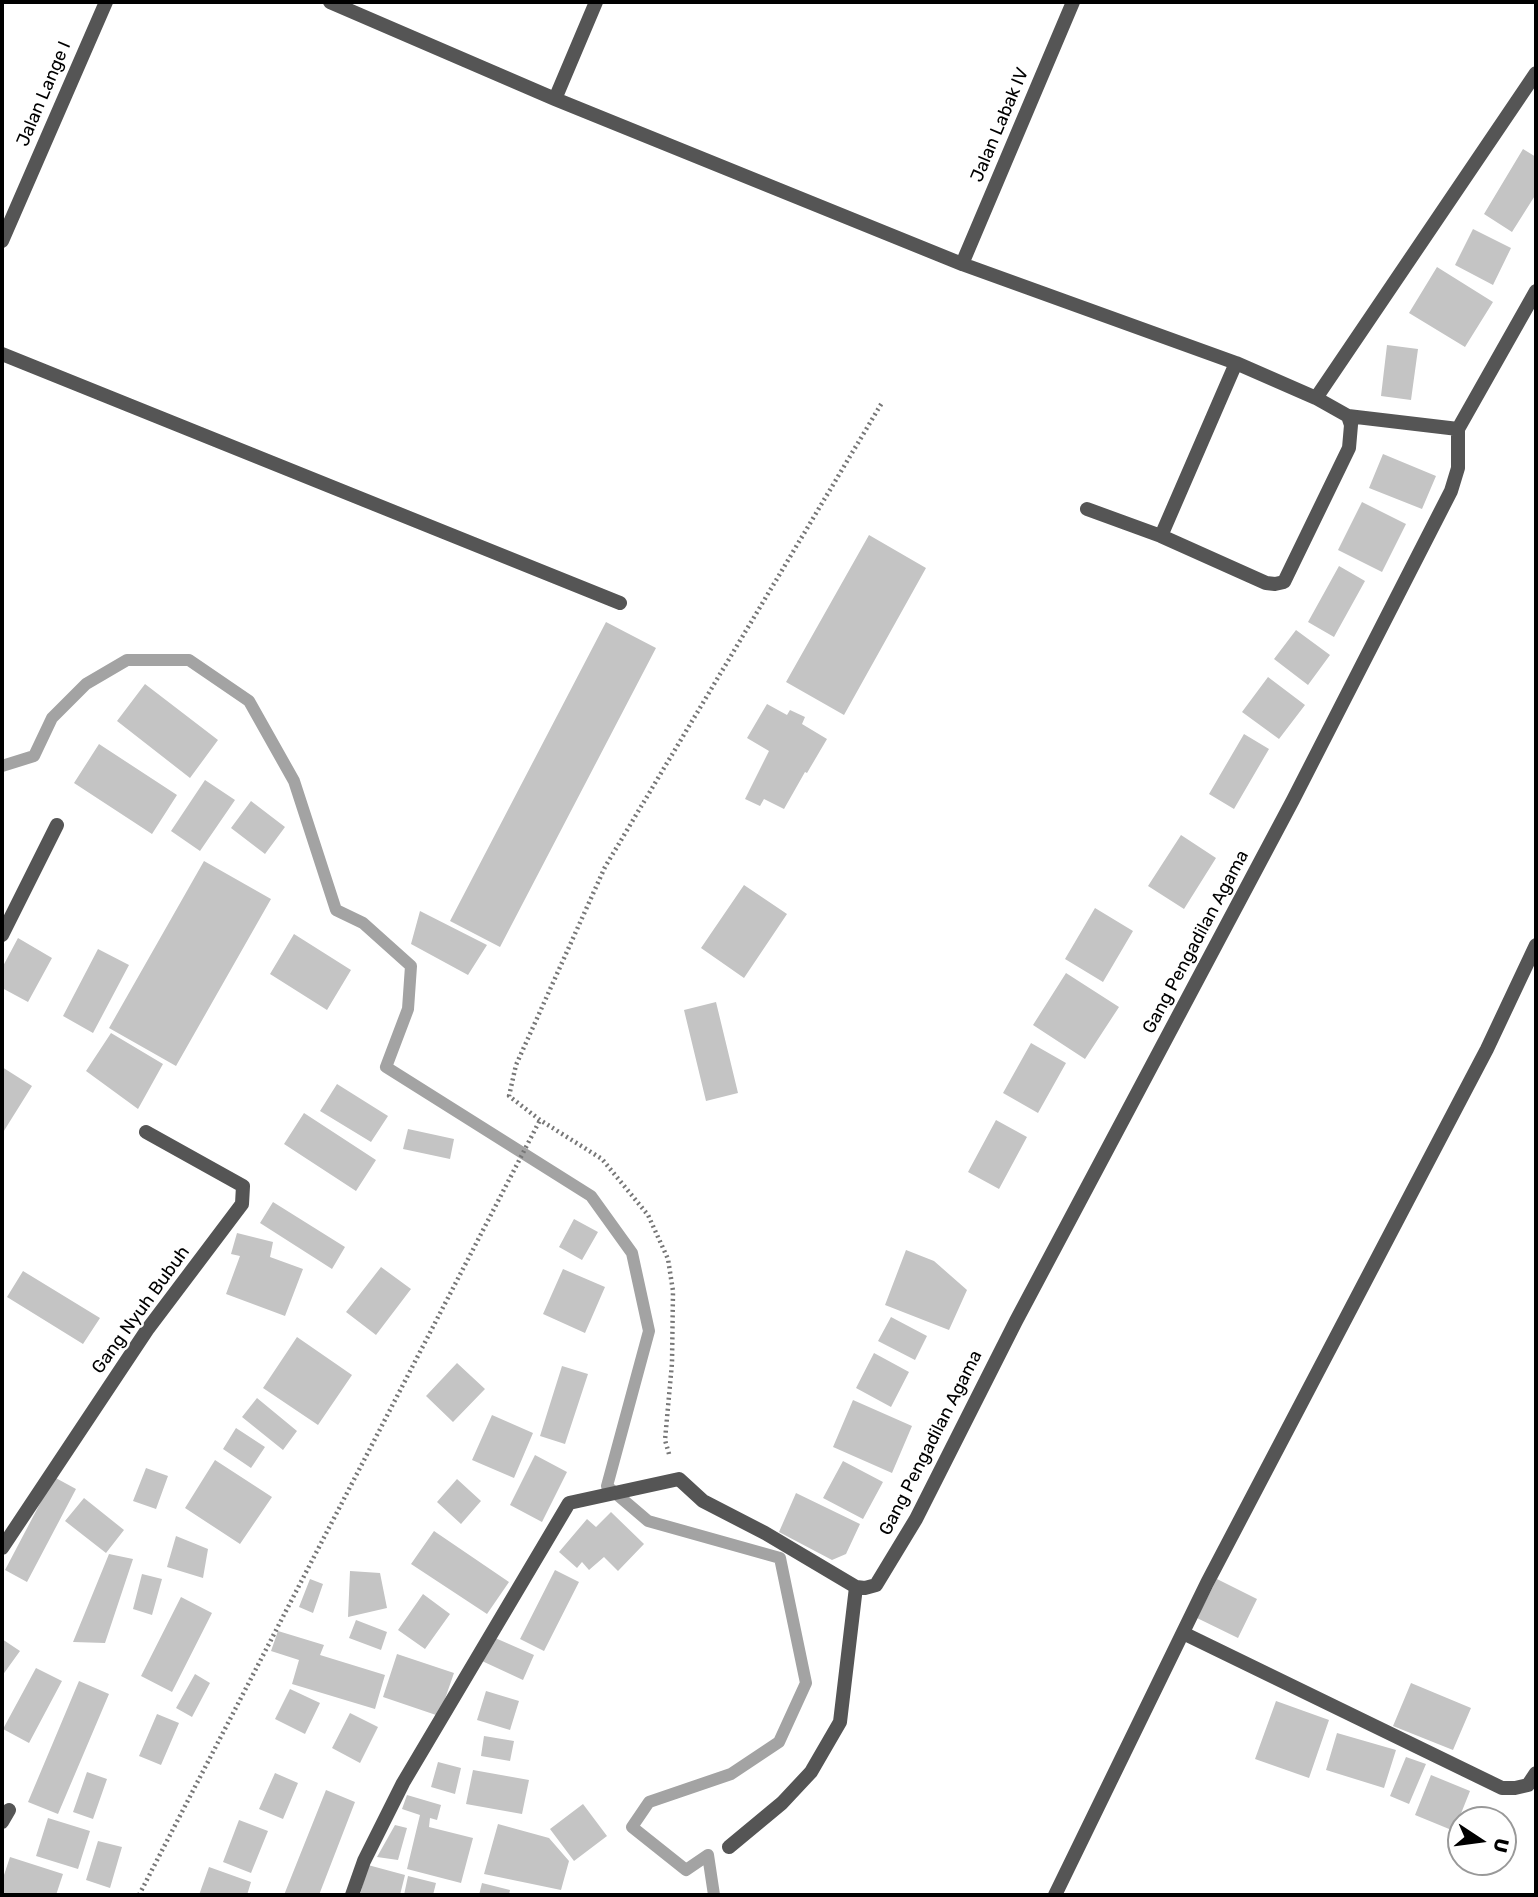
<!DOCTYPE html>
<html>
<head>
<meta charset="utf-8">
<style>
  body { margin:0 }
  #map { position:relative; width:1538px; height:1897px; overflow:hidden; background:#fff; font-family:Rubik,sans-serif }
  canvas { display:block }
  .frame { position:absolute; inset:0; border:4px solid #000; pointer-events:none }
  .north { position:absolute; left:1447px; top:1806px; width:70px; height:70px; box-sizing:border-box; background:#fff; border:2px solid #999; border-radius:50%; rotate:103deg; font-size:19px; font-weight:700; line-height:28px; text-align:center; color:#000 }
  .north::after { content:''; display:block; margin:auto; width:24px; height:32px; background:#000; clip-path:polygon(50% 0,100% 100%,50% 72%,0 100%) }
</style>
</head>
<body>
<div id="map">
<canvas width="1538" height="1897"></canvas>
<div class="frame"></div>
<div class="north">U</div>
</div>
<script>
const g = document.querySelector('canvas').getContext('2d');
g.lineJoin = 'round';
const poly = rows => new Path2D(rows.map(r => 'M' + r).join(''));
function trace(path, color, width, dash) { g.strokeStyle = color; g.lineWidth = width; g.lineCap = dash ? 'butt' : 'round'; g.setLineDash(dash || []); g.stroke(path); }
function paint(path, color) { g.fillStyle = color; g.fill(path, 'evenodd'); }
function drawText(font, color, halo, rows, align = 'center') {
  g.font = font + ' Rubik,sans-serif'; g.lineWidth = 5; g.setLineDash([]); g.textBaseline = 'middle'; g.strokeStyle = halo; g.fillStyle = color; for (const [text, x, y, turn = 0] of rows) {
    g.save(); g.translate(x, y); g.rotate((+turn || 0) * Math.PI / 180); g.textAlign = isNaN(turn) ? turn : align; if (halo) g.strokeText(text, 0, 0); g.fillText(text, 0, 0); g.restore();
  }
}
trace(poly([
  [2,766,34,756,52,718,86,684,127,660,189,660,249,701,294,781,336,910,363,923,411,966,408,1009,386,1067,591,1196,632,1253,649,1331,607,1486,648,1521,780,1558,806,1683,779,1742,731,1774,649,1802,632,1827,686,1870,708,1855,714,1895]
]), '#a3a3a3', 12);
paint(poly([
  [1523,149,1536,157,1536,194,1512,232,1484,214],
  [1473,229,1511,248,1493,285,1455,265],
  [1437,267,1493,302,1465,347,1409,313],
  [1387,345,1418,349,1411,400,1381,396],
  [1383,454,1436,476,1422,509,1369,488],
  [1362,502,1406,524,1382,572,1338,550],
  [869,535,926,568,844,715,786,682],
  [1339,566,1365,581,1334,637,1308,622],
  [606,622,656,648,500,947,450,921],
  [1296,630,1330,655,1308,685,1274,659],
  [1268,677,1305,705,1279,739,1242,712],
  [145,684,218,740,190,778,117,721],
  [767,704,787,715,790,710,805,717,802,724,827,739,807,773,805,772,784,809,764,799,760,806,745,799,769,751,747,738],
  [1244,734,1269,749,1234,809,1209,794],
  [99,744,177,795,152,834,74,783],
  [205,780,235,800,200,851,171,831],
  [251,801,285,827,265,854,231,828],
  [1181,835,1216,858,1184,909,1148,886],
  [204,861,271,899,176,1066,109,1028],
  [744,885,787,914,744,978,701,948],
  [1095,908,1133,931,1103,982,1065,959],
  [420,911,487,945,468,975,411,944],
  [294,934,351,970,327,1010,270,974],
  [18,938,52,958,28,1002,2,988,2,968],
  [98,949,129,965,93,1033,63,1016],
  [1066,973,1119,1007,1085,1059,1033,1025],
  [716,1002,738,1093,706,1101,684,1010],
  [111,1033,163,1064,138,1109,86,1071],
  [1031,1043,1066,1063,1038,1113,1003,1093],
  [2,1067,32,1086,2,1134],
  [337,1084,388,1116,371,1142,320,1111],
  [304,1113,376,1160,356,1191,284,1144],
  [996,1120,1027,1137,999,1189,968,1172],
  [408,1129,454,1139,450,1159,403,1149],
  [273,1202,345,1247,332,1269,260,1223],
  [574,1219,598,1232,582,1260,559,1247],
  [237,1233,273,1242,270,1257,303,1269,285,1316,226,1294,240,1256,231,1254],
  [906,1250,934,1261,967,1290,949,1330,885,1305],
  [381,1267,411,1289,376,1335,346,1312],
  [563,1269,605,1287,585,1333,543,1314],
  [23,1271,100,1318,83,1344,7,1297],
  [891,1317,927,1336,915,1360,878,1341],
  [297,1337,352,1375,318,1425,263,1388],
  [874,1353,909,1372,891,1407,856,1388],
  [457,1363,485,1389,453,1422,426,1396],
  [562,1366,588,1374,565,1444,540,1436],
  [257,1398,297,1431,283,1450,242,1417],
  [853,1400,912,1426,892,1473,833,1447],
  [492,1415,533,1433,514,1478,472,1460],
  [236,1428,265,1447,251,1468,223,1449],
  [535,1455,567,1472,542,1522,510,1505],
  [215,1460,272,1497,240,1544,185,1508],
  [843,1461,883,1482,863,1519,823,1498],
  [146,1468,168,1476,156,1509,133,1501],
  [54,1477,76,1489,27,1582,5,1570],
  [457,1479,481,1501,461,1524,437,1502],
  [796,1493,860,1524,846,1554,832,1560,779,1532],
  [84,1498,124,1530,106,1553,65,1521],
  [611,1512,644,1544,618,1571,604,1557,589,1570,582,1562,577,1568,559,1552,587,1519,596,1527],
  [434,1531,509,1582,487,1614,411,1564],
  [176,1536,208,1549,203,1578,167,1567],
  [109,1554,133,1559,105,1643,73,1642],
  [555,1570,579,1582,544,1651,520,1639],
  [350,1571,380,1573,387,1608,348,1617],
  [142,1574,162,1579,152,1615,133,1609],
  [310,1579,323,1584,313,1613,299,1607],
  [1217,1579,1257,1599,1238,1638,1197,1618],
  [423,1594,450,1614,425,1649,398,1630],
  [181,1597,212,1613,172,1692,141,1676],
  [356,1620,387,1632,381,1650,349,1638],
  [278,1631,324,1645,320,1655,385,1675,375,1709,292,1684,299,1660,271,1651],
  [493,1637,534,1655,523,1680,482,1661],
  [2,1639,20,1651,2,1676],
  [397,1654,454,1673,439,1716,383,1697],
  [36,1668,62,1681,29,1743,3,1729],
  [195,1674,210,1683,192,1717,176,1708],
  [79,1681,109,1694,58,1814,28,1802],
  [1411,1683,1471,1708,1453,1750,1393,1726],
  [290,1689,320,1703,305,1734,275,1719],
  [486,1691,519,1701,510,1730,477,1720],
  [1276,1701,1329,1720,1309,1778,1255,1759],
  [350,1713,378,1727,360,1763,332,1748],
  [157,1714,179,1723,161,1765,139,1756],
  [1337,1733,1396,1750,1384,1788,1326,1770],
  [484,1736,514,1741,510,1761,481,1756],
  [1406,1757,1426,1764,1409,1804,1390,1796],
  [438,1762,461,1768,455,1794,431,1787],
  [473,1770,529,1780,522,1814,466,1804],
  [87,1772,107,1779,93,1819,73,1812],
  [275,1773,298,1783,283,1819,259,1809],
  [1431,1775,1470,1791,1454,1831,1415,1815],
  [326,1790,355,1802,319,1895,284,1895],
  [407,1795,441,1805,437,1820,430,1818,429,1827,473,1838,461,1883,407,1869,420,1815,402,1809],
  [583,1804,607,1836,574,1861,550,1829],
  [48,1818,90,1831,78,1869,36,1856],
  [239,1820,268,1831,251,1873,223,1862],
  [498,1824,549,1838,569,1861,561,1890,484,1874],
  [395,1825,407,1828,398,1860,377,1857],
  [98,1841,122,1847,110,1888,86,1880],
  [10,1857,63,1874,56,1895,2,1895,2,1881],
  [368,1865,405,1875,400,1895,360,1895],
  [209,1867,251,1882,247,1895,199,1895],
  [408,1876,436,1883,433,1895,404,1895],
  [482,1883,510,1890,509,1895,479,1895]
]), '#c4c4c4');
trace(poly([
  [669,1454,665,1440,672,1363,673,1291,668,1259,648,1215,602,1159,540,1120,509,1096,516,1065,605,867,883,401],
  [139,1895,540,1120]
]), '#777', 4.5, [2, 3.5]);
trace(poly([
  [330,2,555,99,962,264,1236,363,1316,398,1348,416,1458,429],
  [555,99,596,2],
  [2,241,106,2],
  [962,264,1073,2],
  [2,354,620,603],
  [1316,398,1536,73],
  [1087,509,1161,536,1266,583,1275,584,1284,582,1349,448,1351,425,1348,416],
  [1161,536,1236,363],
  [2,935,57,825],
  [2,1548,147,1330,242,1204,243,1186,146,1132],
  [1183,1633,1502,1788,1515,1788,1528,1785,1536,1773],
  [2,1822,9,1810],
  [729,1847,782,1803,811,1772,840,1722,856,1587],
  [352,1895,364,1861,403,1783,569,1503,679,1479,703,1501,765,1533,856,1587,865,1588,876,1585,916,1519,1016,1321,1293,800,1451,491,1458,468,1458,429,1536,291],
  [1055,1895,1207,1583,1487,1049,1536,945]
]), '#555', 14);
drawText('18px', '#000', '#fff', [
  ["Jalan Lange I",44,94,-67],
  ["Jalan Labak IV",1000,125,-67],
  ["Gang Pengadilan Agama",1196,942,-62],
  ["Gang Nyuh Bubuh",141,1310,-54],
  ["Gang Pengadilan Agama",931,1443,-63]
]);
</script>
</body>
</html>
